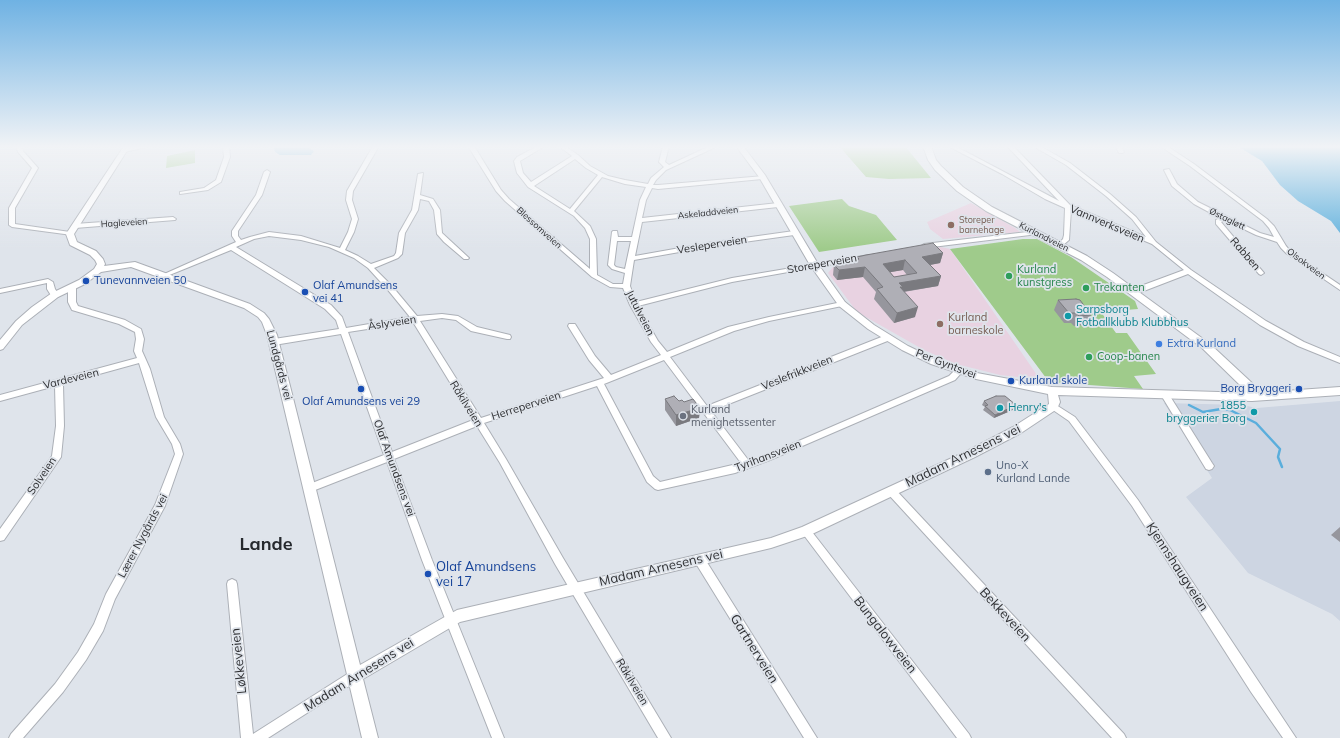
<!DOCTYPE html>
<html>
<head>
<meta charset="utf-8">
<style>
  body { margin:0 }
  canvas { display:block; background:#dfe4eb }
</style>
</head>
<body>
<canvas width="1340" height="738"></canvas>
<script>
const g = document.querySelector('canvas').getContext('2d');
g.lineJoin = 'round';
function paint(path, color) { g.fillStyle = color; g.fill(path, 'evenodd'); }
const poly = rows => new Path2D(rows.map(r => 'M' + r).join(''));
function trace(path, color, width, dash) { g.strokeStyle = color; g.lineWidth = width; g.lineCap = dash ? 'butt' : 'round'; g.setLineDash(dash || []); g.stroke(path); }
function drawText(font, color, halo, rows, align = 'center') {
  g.font = font + ' Mulish,sans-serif'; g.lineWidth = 3.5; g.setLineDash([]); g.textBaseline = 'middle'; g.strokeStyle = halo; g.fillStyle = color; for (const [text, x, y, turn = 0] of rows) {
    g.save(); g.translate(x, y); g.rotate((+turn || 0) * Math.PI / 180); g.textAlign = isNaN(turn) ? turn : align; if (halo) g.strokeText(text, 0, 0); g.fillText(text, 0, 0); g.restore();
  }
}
paint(poly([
  [1340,401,1340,621,1332,614,1248,573,1186,497,1212,478,1164,403,1242,405,1257,408]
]), '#cdd5e2');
paint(poly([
  [971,203,1015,228,1020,232,943,239,930,229,927,222],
  [941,247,950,249,1037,375,1037,379,1000,375,956,364,924,350,857,312,828,273,833,267]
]), '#e8d2e1');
paint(poly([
  [839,146,905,146,931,178,889,179,866,177],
  [195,150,195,163,166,168,167,156],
  [842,199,849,206,876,215,897,240,819,252,789,206],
  [1023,239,1037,239,1071,257,1135,301,1138,309,1101,312,1116,333,1127,333,1156,374,1134,376,1143,389,1049,382,950,249]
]), '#9fcb8b');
paint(poly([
  [273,146,313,146,309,148,314,151,311,155,280,155,275,152],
  [1237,146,1340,146,1340,233,1331,221,1298,201,1280,185,1262,161]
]), '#5aaedc');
trace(poly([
  [1189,405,1203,412,1221,409,1230,410,1256,423,1280,449,1278,457,1282,467]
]), '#5aaedc', 2.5);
const minor = poly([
  [16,146,22,146,23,151,38,168,15,208,15,224,70,232,72,233,72,235,12,227,9,225,9,208,32,168,18,152,16,146],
  [138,146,152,146,124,152,121,150,138,146],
  [223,146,229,146,230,157,221,182,208,190,180,194,180,192,204,188,216,180,224,157,223,146],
  [373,146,379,146,353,191,352,200,358,219,354,232,345,250,358,256,371,264,394,256,396,253,399,233,412,210,418,174,423,173,420,195,433,199,440,210,442,233,469,258,468,259,464,259,444,242,437,234,434,210,429,201,420,199,418,210,405,233,402,254,398,258,374,268,392,286,417,316,442,314,458,316,477,327,510,335,511,337,510,339,507,339,471,331,456,320,442,318,420,321,481,418,604,378,589,360,568,326,569,324,575,324,595,356,611,375,661,355,651,342,630,305,623,288,610,287,592,277,505,201,496,191,468,146,474,146,501,190,509,199,590,269,590,239,585,228,574,216,528,187,517,173,514,161,517,157,538,146,545,146,520,161,523,173,531,182,572,156,559,146,565,146,578,155,590,166,608,176,625,180,648,184,651,178,664,167,659,162,663,146,669,146,665,162,669,165,710,146,718,146,666,170,656,180,653,185,658,185,764,176,765,177,762,179,658,189,652,188,646,200,642,218,778,203,781,205,778,207,642,222,635,256,708,243,794,231,797,233,794,235,708,247,634,260,630,286,636,302,732,278,869,255,869,257,867,258,732,282,638,306,658,341,667,352,728,327,769,317,842,302,845,302,846,304,842,306,769,321,734,331,670,357,707,406,884,336,890,336,891,338,890,340,711,411,749,461,764,456,949,376,956,369,962,369,963,371,955,380,770,460,735,473,658,490,655,489,647,482,597,386,484,423,506,459,563,558,671,738,658,738,555,564,500,463,477,426,394,459,432,560,504,738,492,738,422,560,387,462,310,492,307,491,305,488,307,485,384,455,341,334,274,345,270,342,274,339,339,329,336,320,325,309,231,250,167,276,163,276,162,275,236,242,232,236,232,231,256,195,264,172,267,170,270,172,262,195,238,231,238,236,241,240,250,237,269,232,301,236,340,248,348,232,352,219,346,200,347,191,373,146],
  [575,159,586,168,598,175,570,209,534,186,575,159],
  [602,177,625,184,646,187,640,200,632,237,618,237,617,231,613,231,612,232,608,265,612,269,625,273,623,284,613,284,597,275,596,239,590,226,574,211,602,177],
  [269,236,301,240,329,247,354,258,368,268,388,290,410,317,346,328,342,317,331,305,236,247,254,239,269,236],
  [617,241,631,241,625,269,616,267,614,265,617,241],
  [413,322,473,420,392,452,348,332,413,322],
  [664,360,741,463,660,482,653,476,604,384,664,360],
  [948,146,955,146,1059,201,1007,146,1013,146,1070,205,1146,237,1132,219,1106,196,1066,165,1033,146,1040,146,1070,163,1110,194,1136,217,1156,242,1191,270,1266,321,1304,342,1340,357,1340,363,1298,346,1260,325,1188,274,1136,294,1130,294,1129,292,1130,290,1184,270,1152,244,1071,210,1069,240,1062,246,1058,246,1057,245,1063,239,1064,235,1065,208,1045,199,1002,174,948,146],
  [1115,146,1121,146,1124,152,1123,153,1119,153,1115,146],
  [1160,146,1167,146,1194,164,1267,219,1274,226,1286,246,1291,252,1340,285,1340,290,1287,254,1281,248,1277,242,1256,235,1225,220,1221,222,1264,273,1261,275,1259,274,1216,224,1216,220,1220,218,1194,204,1172,186,1164,170,1169,169,1177,184,1198,202,1260,233,1274,237,1269,228,1263,221,1190,166,1160,146],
  [173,217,176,219,175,220,75,228,72,226,75,224,173,217],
  [1036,231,1038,232,1038,234,924,248,921,246,924,244,1036,231],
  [48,279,53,282,55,289,59,295,58,297,52,297,47,289,47,283,0,293,0,289,48,279],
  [72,285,76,287,76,302,78,306,125,320,141,329,144,339,142,351,150,369,164,417,180,444,183,454,165,506,115,599,103,631,86,660,63,692,23,738,9,738,11,734,55,684,78,652,94,624,106,594,155,505,175,454,172,444,156,417,139,363,63,384,64,426,61,457,4,540,0,541,0,529,52,456,56,426,55,386,0,401,0,395,137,358,134,351,136,339,135,332,119,324,72,310,68,302,68,287,72,285],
  [1165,392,1168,393,1212,463,1214,466,1212,469,1209,470,1206,469,1161,395,1165,392],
  [1053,403,1075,417,1138,500,1296,738,1283,738,1251,692,1132,506,1069,421,1050,408,1049,406,1050,404,1053,403],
  [891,487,894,488,1124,734,1126,738,1112,738,888,494,886,491,888,488,891,487],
  [806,527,809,528,969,734,971,738,957,738,803,534,801,531,803,528,806,527],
  [699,555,703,556,817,738,804,738,695,562,694,559,695,556,699,555],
  [232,579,236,581,237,584,253,734,352,671,356,669,360,671,362,675,360,679,268,738,241,738,227,584,228,581,232,579]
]);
const tertiary = poly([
  [124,146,130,146,74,234,77,242,96,251,103,259,105,264,104,266,135,262,250,304,264,313,269,319,277,335,291,390,360,665,457,610,771,538,802,527,967,451,1013,427,1049,404,1048,394,976,379,931,364,902,350,868,329,839,306,810,265,759,177,736,146,743,146,765,175,818,264,845,302,874,325,908,346,937,360,977,373,1052,387,1252,393,1257,397,1252,401,1058,395,1060,402,1057,409,1021,433,975,457,810,535,771,548,460,622,363,679,378,738,362,738,267,335,262,322,258,317,244,308,131,267,101,272,85,284,58,297,22,325,3,349,0,350,0,340,16,321,32,307,52,293,79,280,94,269,97,264,95,260,90,255,70,245,66,234,124,146]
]);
const secondary = poly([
  [923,146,931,146,936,160,941,166,963,187,992,207,1087,256,1113,273,1210,344,1252,383,1256,393,1340,387,1340,395,1252,401,1248,400,1243,388,1202,348,1107,277,1081,260,986,211,957,191,935,170,928,160,923,146]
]);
trace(minor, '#acb0b7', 2);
trace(tertiary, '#acb0b7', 2);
trace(secondary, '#acb0b7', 2);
paint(minor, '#fff');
paint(tertiary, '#fff');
paint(secondary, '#fff');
paint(poly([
  [943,253,940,263,930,265,941,276,938,286,904,292,915,317,894,323,874,299,876,292,863,277,837,280,833,275,834,265,857,260,857,257],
  [903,270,907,275,894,277,890,272],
  [1058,300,1091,315,1085,325,1074,326,1071,323,1064,323,1054,310],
  [665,399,684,402,700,408,699,418,676,426,665,410],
  [984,401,1016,405,1015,409,994,418,983,410,985,407,982,405],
  [1340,527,1340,542,1331,535]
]), '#96969d');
paint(poly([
  [943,253,940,263,919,267,922,257],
  [905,260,903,270,880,274,883,264],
  [865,267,863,277,837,280,839,270],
  [941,276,938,286,901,292,899,283],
  [918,307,915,317,894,323,897,313],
  [1016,405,1015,409,994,418,995,415],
  [700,408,699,418,676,426,676,415]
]), '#7a7a7f');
const building = poly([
  [933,243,943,253,922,257,941,276,899,283,903,287,900,287,918,307,897,313,877,289,883,287,865,267,839,270,834,265,859,259,857,257,866,255,933,243],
  [905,260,917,273,894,277,883,264,905,260],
  [1076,299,1080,300,1091,315,1079,316,1076,313,1069,313,1058,300,1076,299],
  [674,396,679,401,682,400,684,402,693,399,700,408,676,415,665,399,674,396],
  [996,396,1005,396,1016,405,995,415,985,406,988,405,984,401,996,396]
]);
paint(building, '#afafb6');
trace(building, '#7a7a7f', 1);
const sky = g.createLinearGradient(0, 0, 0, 249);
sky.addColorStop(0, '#6fb2e3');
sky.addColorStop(0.59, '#f1f3f6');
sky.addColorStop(1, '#f1f3f600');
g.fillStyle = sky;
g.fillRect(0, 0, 1340, 249);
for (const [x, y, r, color] of [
  [951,225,4,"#8d6e63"],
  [1009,276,4,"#2e9e5b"],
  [86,281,4,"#1a4fb4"],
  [1086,288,4,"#2e9e5b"],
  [305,292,4,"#1a4fb4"],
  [1068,316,4,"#0f9aa8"],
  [940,324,4,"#8d6e63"],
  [1159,344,4,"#3f7fe0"],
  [1089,357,4,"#2e9e5b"],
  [1011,381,4,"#1a4fb4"],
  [361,389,4,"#1a4fb4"],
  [1299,389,4,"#1a4fb4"],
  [1000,408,4,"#0f9aa8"],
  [1254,412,4,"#0f9aa8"],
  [683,416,4,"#6b7280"],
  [988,472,4,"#5c6f8a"],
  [428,574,4,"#1a4fb4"]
]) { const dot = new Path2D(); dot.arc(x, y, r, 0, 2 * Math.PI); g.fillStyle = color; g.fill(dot); trace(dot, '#dfe4eb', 1.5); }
drawText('9px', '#2e2f32', '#dfe4eb', [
  ["Askeladdveien",708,213,-6],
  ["Østagløtt",1227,219,26],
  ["Hagleveien",124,223,-4],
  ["Blessomveien",539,228,42],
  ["Kurlandveien",1044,237,27],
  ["Olsokveien",1306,264,37]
]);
drawText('9px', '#785e54', '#dfe4eb', [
  ["Storeper",959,220],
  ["barnehage",959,230]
], 'left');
drawText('11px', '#2e2f32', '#dfe4eb', [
  ["Vannverksveien",1107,224,23],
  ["Vesleperveien",712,245,-9],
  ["Rabben",1245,254,49],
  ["Storeperveien",822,264,-10],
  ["Jutulveien",640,313,63],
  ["Åslyveien",392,323,-9],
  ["Per Gyntsvei",946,364,21],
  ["Lundgårds vei",279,365,75],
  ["Veslefrikkveien",797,373,-22],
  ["Vardeveien",71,379,-14],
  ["Råkilveien",466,404,58],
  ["Herreperveien",526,406,-18],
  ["Tyrihansveien",768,456,-21],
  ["Olaf Amundsens vei",394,468,70],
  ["Solveien",42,476,-56],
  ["Lærer Nygårds vei",143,536,-62],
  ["Råkilveien",632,682,59]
]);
drawText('11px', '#27864d', '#dfe4eb', [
  ["Kurland",1017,270],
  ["kunstgress",1017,283],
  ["Trekanten",1094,288],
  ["Coop-banen",1097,357]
], 'left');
drawText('11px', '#164399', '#dfe4eb', [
  ["Tunevannveien 50",94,281],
  ["Olaf Amundsens",313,286],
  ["vei 41",313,299],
  ["Kurland skole",1019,381],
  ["Borg Bryggeri",1291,389,"right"],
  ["Olaf Amundsens vei 29",361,402,"center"]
], 'left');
drawText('11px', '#0d838f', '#dfe4eb', [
  ["Sarpsborg",1076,310],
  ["Fotballklubb Klubbhus",1076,323],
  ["1855",1246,406,"right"],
  ["bryggerier Borg",1246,419,"right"],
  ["Henry's",1008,408]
], 'left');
drawText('11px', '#785e54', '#dfe4eb', [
  ["Kurland",948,318],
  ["barneskole",948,331]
], 'left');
drawText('11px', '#366cbe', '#dfe4eb', [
  ["Extra Kurland",1167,344]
], 'left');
drawText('11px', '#5b616d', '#dfe4eb', [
  ["Kurland",691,410],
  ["menighetssenter",691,423]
], 'left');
drawText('11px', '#4e5e75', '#dfe4eb', [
  ["Uno-X",996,466],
  ["Kurland Lande",996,479]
], 'left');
drawText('13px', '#2e2f32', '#dfe4eb', [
  ["Madam Arnesens vei",963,456,-26],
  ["Kjennshaugveien",1177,567,57],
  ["Madam Arnesens vei",661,568,-13],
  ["Bekkeveien",1005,615,47],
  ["Bungalowveien",885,635,52],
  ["Gartnerveien",754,649,58],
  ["Løkkeveien",239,661,-96],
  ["Madam Arnesens vei",359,675,-32]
]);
drawText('13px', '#164399', '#dfe4eb', [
  ["Olaf Amundsens",436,567],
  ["vei 17",436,582]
], 'left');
drawText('bold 18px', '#26292e', '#dfe4eb', [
  ["Lande",266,545]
]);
</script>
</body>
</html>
